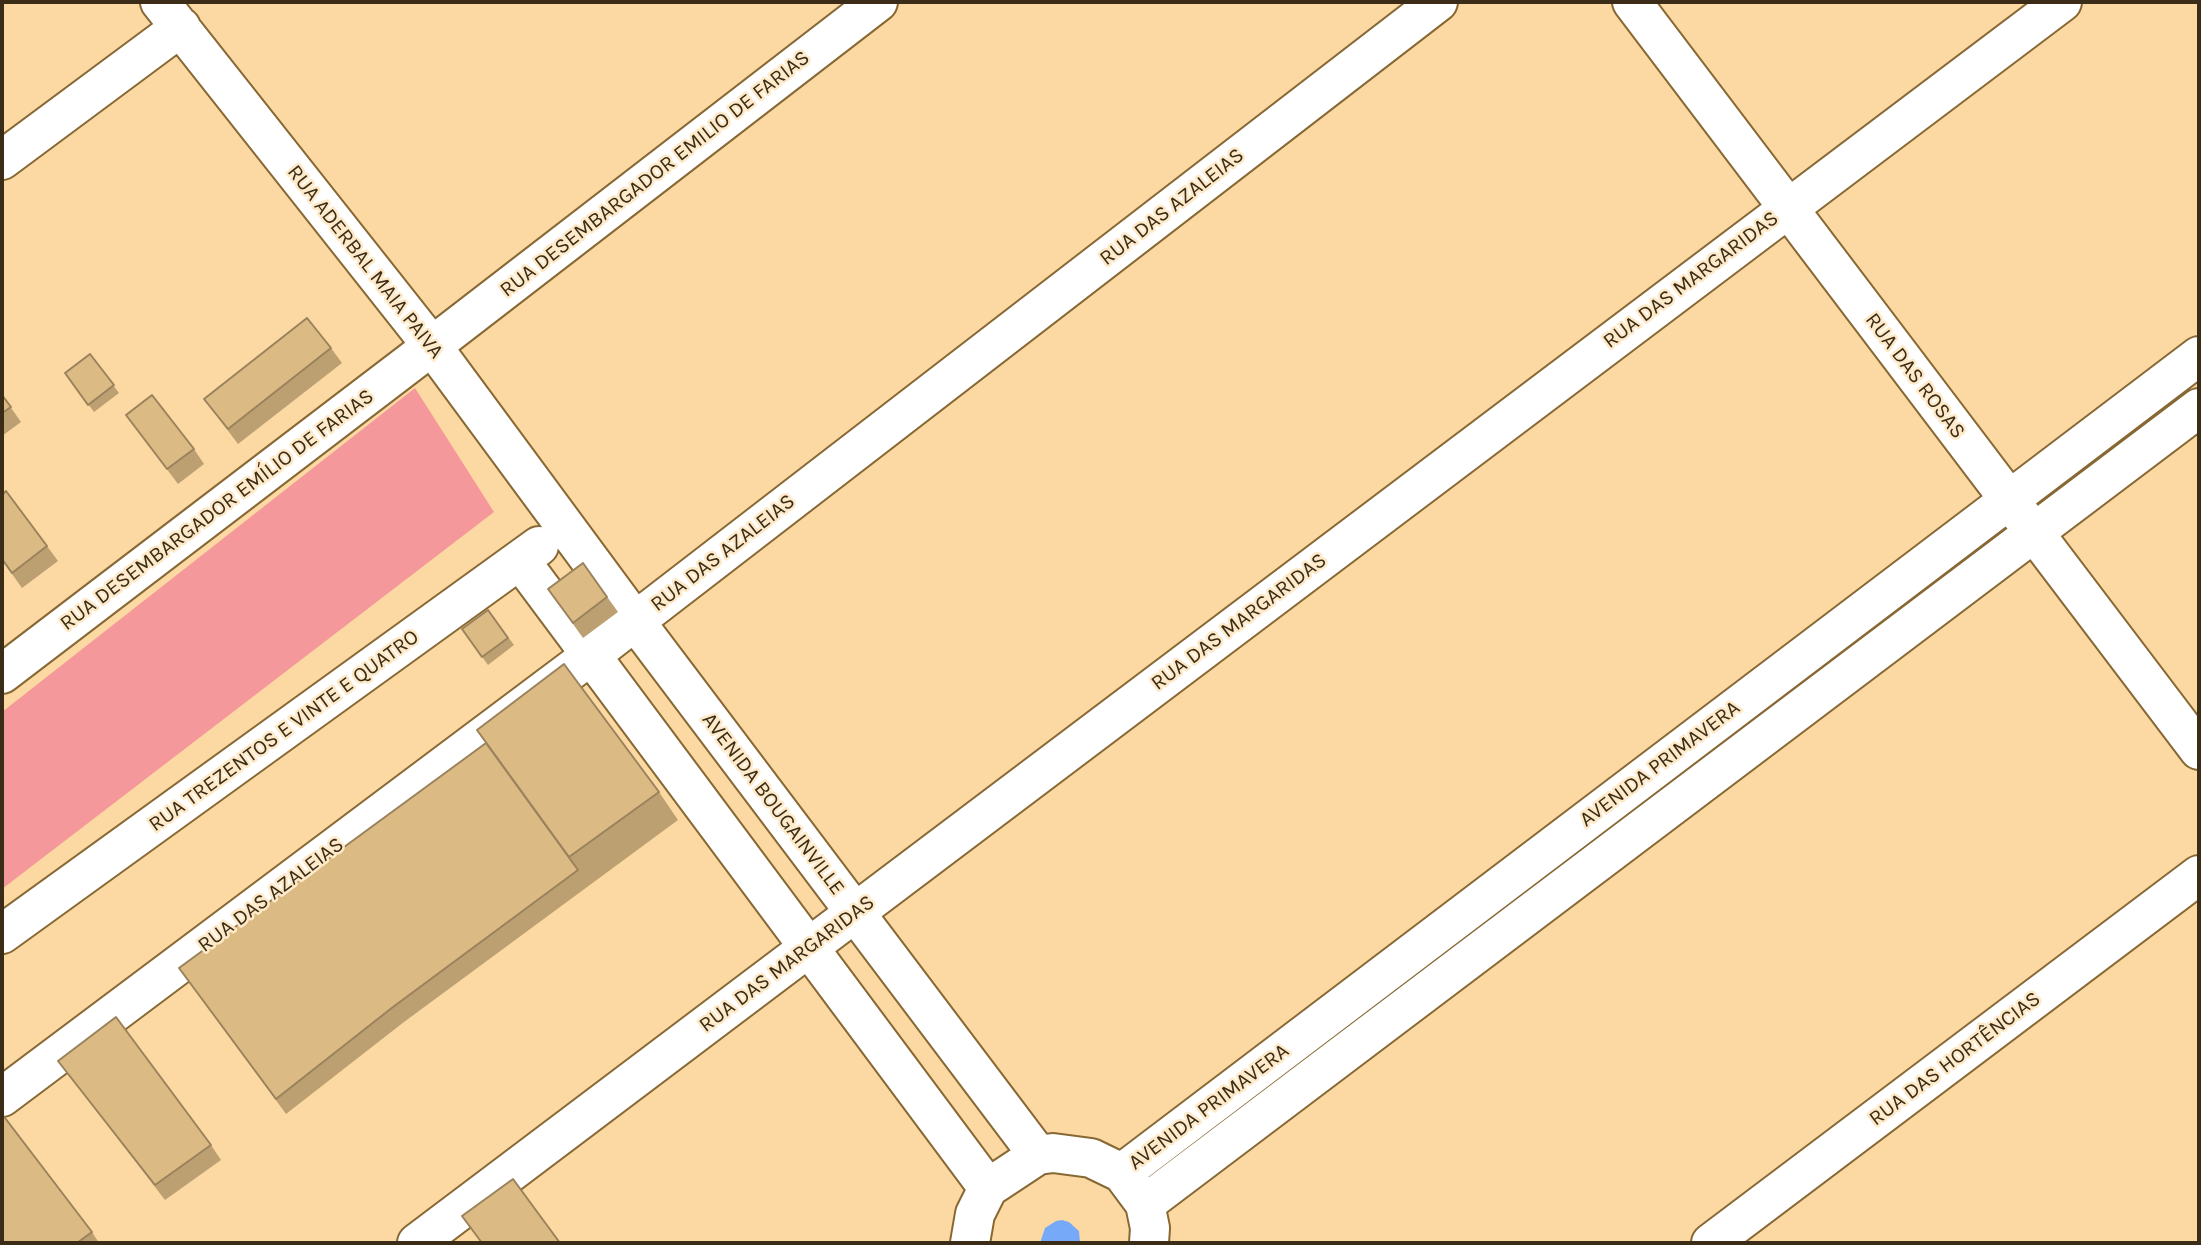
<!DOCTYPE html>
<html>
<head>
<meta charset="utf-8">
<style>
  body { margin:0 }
  #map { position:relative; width:2201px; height:1245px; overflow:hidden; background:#fcd9a2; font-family:Karla,sans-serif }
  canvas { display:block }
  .frame { position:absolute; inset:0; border:4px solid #3a2c16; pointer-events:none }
</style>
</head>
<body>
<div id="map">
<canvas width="2201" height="1245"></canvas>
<div class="frame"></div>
</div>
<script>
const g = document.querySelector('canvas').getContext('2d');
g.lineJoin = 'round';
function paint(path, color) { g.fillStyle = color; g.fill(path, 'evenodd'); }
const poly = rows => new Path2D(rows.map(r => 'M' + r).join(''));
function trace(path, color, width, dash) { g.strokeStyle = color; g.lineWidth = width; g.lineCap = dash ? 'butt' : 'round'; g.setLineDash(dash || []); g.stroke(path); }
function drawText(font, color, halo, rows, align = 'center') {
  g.font = font + ' Karla,sans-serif'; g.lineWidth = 5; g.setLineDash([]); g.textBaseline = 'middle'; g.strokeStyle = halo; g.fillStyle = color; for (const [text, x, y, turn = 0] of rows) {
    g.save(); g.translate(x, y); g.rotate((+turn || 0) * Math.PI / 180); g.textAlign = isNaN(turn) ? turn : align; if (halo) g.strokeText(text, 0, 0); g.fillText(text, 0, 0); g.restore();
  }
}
paint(poly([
  [415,388,494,512,2,889,2,712]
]), '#f4989b');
paint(poly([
  [1062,1220,1069,1222,1079,1231,1080,1243,1040,1243,1045,1228,1056,1221]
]), '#76a9f7');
const minor = poly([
  [160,2,432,346,635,621,1038,1155],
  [1632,2,2199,750],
  [2,160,181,27],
  [520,560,988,1188],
  [2,674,432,346,878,2],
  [2,934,539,546],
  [2,1097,590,656,1438,2],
  [1122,1173,2199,356],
  [1145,1204,2199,408],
  [417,1243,2062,2],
  [970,1243,975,1214,988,1188,1038,1155,1053,1153,1091,1158,1122,1173,1145,1204,1150,1228,1149,1243],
  [1711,1243,2199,875]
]);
trace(minor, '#876834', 42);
trace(minor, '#fff', 38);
paint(poly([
  [331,348,342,363,238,444,204,399],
  [90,354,119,393,94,412,65,373],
  [2,395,21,422,2,436],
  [126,415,194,449,204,464,178,484],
  [2,495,47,546,58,561,22,588,2,560],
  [583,563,618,612,583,638,548,589],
  [488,610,514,645,488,665,462,629],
  [659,792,678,820,404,1022,286,1114,190,983],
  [58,1061,211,1145,221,1160,165,1200],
  [92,1232,99,1243,2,1243]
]), '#bda072');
const building = poly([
  [307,318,331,348,228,429,204,399,307,318],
  [90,354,114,385,88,405,65,373,90,354],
  [2,395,11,407,2,413,2,395],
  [152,395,194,449,167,469,126,415,152,395],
  [6,491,47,546,12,573,2,559,2,495,6,491],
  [583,563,607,597,573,623,548,589,583,563],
  [488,610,508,638,482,657,462,629,488,610],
  [564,664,659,792,569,857,477,730,564,664],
  [486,743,578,870,393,1007,276,1099,179,968,486,743],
  [116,1017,211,1145,155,1185,58,1061,116,1017],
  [2,1114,92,1232,77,1243,2,1243,2,1114],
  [513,1179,560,1243,482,1243,462,1216,513,1179]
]);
paint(building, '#dcba84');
trace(building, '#9a825c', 2);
drawText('21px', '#3a2c16', '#fee9c8', [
  ["RUA DESEMBARGADOR EMILIO DE FARIAS",655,174,-38],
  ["RUA DAS AZALEIAS",1172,207,-38],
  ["RUA ADERBAL MAIA PAIVA",365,262,52],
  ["RUA DAS MARGARIDAS",1691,280,-37],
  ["RUA DAS ROSAS",1915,376,53],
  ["RUA DESEMBARGADOR EMÍLIO DE FARIAS",217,510,-37],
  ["RUA DAS AZALEIAS",723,553,-38],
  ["RUA DAS MARGARIDAS",1239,622,-37],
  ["RUA TREZENTOS E VINTE E QUATRO",284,731,-36],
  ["AVENIDA PRIMAVERA",1660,764,-37],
  ["AVENIDA BOUGAINVILLE",773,804,53],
  ["RUA DAS AZALEIAS",271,895,-37],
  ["RUA DAS MARGARIDAS",787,964,-37],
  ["RUA DAS HORTÊNCIAS",1955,1059,-37],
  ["AVENIDA PRIMAVERA",1209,1107,-37]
]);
</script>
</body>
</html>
